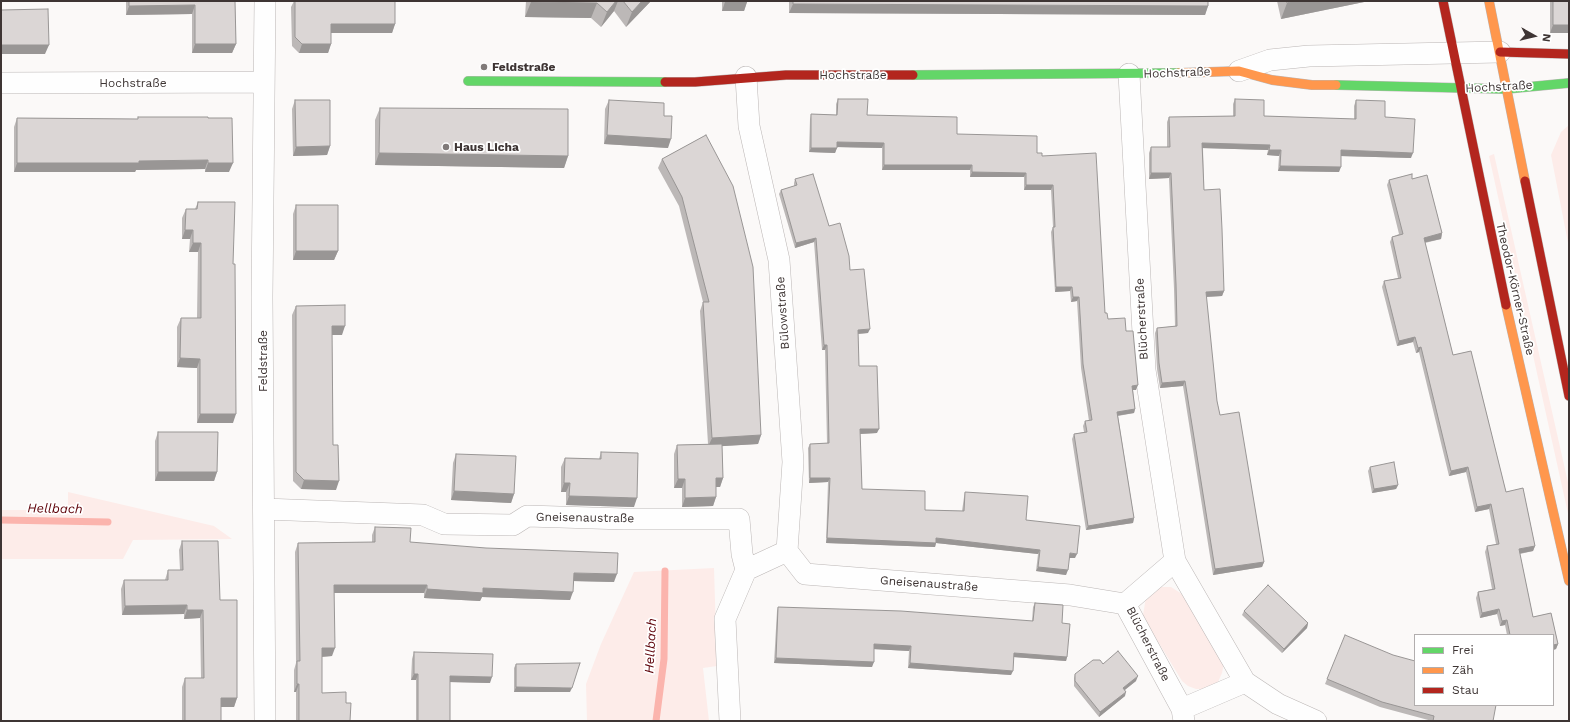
<!DOCTYPE html>
<html>
<head>
<meta charset="utf-8">
<style>
  body { margin:0 }
  #map { position:relative; width:1570px; height:722px; overflow:hidden; background:#fbf9f8; font-family:"Work Sans",sans-serif }
  canvas { display:block }
  .frame { position:absolute; inset:0; border:2px solid #3e3534; pointer-events:none }
  .legend { position:absolute; left:1414px; top:634px; width:140px; height:72px; box-sizing:border-box; background:#fff; border:1px solid #b2aeae; margin:0; padding:5px 7px; list-style:none; font-size:12px; color:#3e3534 }
  .legend li { display:flex; align-items:center; gap:8px; height:20px }
  .legend b { width:20px; border:1px solid #b2aeae }
  .north { position:absolute; left:1514px; top:16px; width:40px; height:40px; -webkit-text-stroke:3px #fff; paint-order:stroke; rotate:98deg; font-size:11px; font-weight:700; line-height:16px; text-align:center; color:#3e3534 }
  .north::after { content:''; display:block; margin:auto; width:14px; height:18px; background:#3e3534; clip-path:polygon(50% 0,100% 100%,50% 72%,0 100%) }
</style>
</head>
<body>
<div id="map">
<canvas width="1570" height="722"></canvas>
<div class="frame"></div>
<ul class="legend">
<li><b style="height:5px;background:#63d668"></b>Frei</li>
<li><b style="height:5px;background:#ff974d"></b>Zäh</li>
<li><b style="height:5px;background:#b3261e"></b>Stau</li>
</ul>
<div class="north">N</div>
</div>
<script>
const g = document.querySelector('canvas').getContext('2d');
g.lineJoin = 'round';
function paint(path, color) { g.fillStyle = color; g.fill(path, 'evenodd'); }
const poly = rows => new Path2D(rows.map(r => 'M' + r).join(''));
function trace(path, color, width, dash) { g.strokeStyle = color; g.lineWidth = width; g.lineCap = dash ? 'butt' : 'round'; g.setLineDash(dash || []); g.stroke(path); }
function drawText(font, color, halo, rows, align = 'center') {
  g.font = font + ' "Work Sans",sans-serif'; g.lineWidth = 3.5; g.setLineDash([]); g.textBaseline = 'middle'; g.strokeStyle = halo; g.fillStyle = color; for (const [text, x, y, turn = 0] of rows) {
    g.save(); g.translate(x, y); g.rotate((+turn || 0) * Math.PI / 180); g.textAlign = isNaN(turn) ? turn : align; if (halo) g.strokeText(text, 0, 0); g.fillText(text, 0, 0); g.restore();
  }
}
paint(poly([
  [1569,125,1569,248,1551,155,1561,132],
  [1494,154,1569,487,1569,518,1489,156],
  [68,492,214,526,232,539,133,540,123,559,1,559,1,510,68,510],
  [714,568,717,666,703,668,709,721,587,721,586,684,601,644,634,572],
  [1160,587,1171,587,1182,594,1224,663,1222,673,1218,682,1211,686,1204,689,1196,689,1188,686,1182,681,1146,622,1143,615,1146,597]
]), '#fdece9');
trace(poly([
  [1,520,108,522],
  [656,721,664,659,665,571]
]), '#fbb4ad', 7);
const street = poly([
  [265,1,262,297,265,721],
  [1239,71,1270,60,1309,56,1500,52],
  [1129,74,1145,370,1175,561,1245,682,1278,704,1316,721],
  [746,77,749,126,779,260,793,462,787,551],
  [1,83,264,82],
  [264,509,423,515,444,524,513,525,527,516,625,519,739,519,742,554,746,570,787,551],
  [787,551,805,574,1070,595,1125,604],
  [1125,604,1182,709,1184,721],
  [1125,604,1175,561],
  [1182,709,1245,682],
  [730,721,725,619,746,570]
]);
const fast = poly([
  [913,75,1178,73],
  [468,81,665,82],
  [1336,85,1506,89,1569,83]
]);
const slow = poly([
  [1489,1,1525,181],
  [1178,73,1239,71,1272,80,1312,85,1336,85],
  [1506,305,1569,581]
]);
const jam = poly([
  [1443,1,1506,305],
  [1500,52,1569,54],
  [665,82,695,82,786,75,913,75],
  [1525,181,1569,396]
]);
trace(street, '#bbb6b5', 22);
trace(fast, '#bbb6b5', 10);
trace(slow, '#bbb6b5', 10);
trace(jam, '#bbb6b5', 10);
trace(street, '#fefefe', 21);
trace(fast, '#63d668', 9);
trace(slow, '#ff974d', 9);
trace(jam, '#b3261e', 9);
paint(poly([
  [126,1,235,1,236,44,232,53,192,53,192,14,126,15],
  [294,1,395,1,395,24,392,33,331,33,331,44,328,53,299,53,292,46,291,7],
  [526,1,651,1,626,27,614,11,601,27,591,18,525,17],
  [722,1,747,1,747,2,744,11,722,11],
  [789,1,1208,1,1208,6,1205,15,789,13],
  [1277,1,1369,1,1281,19],
  [1550,1,1569,1,1550,33],
  [838,99,867,115,957,134,1037,153,1042,156,1108,319,1126,331,1136,390,1133,390,1135,409,1134,413,1118,416,1134,518,1133,523,1086,530,1072,439,1074,434,1084,432,1083,426,1085,421,1089,421,1081,368,1077,301,1071,302,1070,291,1055,292,1051,232,1053,227,1051,190,1024,190,1024,177,970,177,970,170,882,170,882,148,837,147,835,153,809,152,810,119,811,114,836,115,836,104],
  [1235,99,1264,116,1354,119,1354,106,1356,100,1385,117,1411,158,1341,156,1339,172,1278,171,1279,156,1267,155,1268,150,1203,148,1204,190,1224,291,1222,296,1206,297,1217,401,1220,415,1264,562,1262,567,1213,575,1183,386,1160,388,1157,369,1155,333,1157,328,1175,326,1174,289,1169,178,1149,179,1149,153,1151,147,1167,147,1167,122,1169,117,1233,116,1233,104],
  [295,100,330,146,327,155,293,156,292,109],
  [609,100,664,116,668,148,604,144,605,109],
  [380,108,568,156,564,168,375,165,375,120],
  [17,118,138,119,208,118,229,172,205,172,205,169,136,170,135,172,14,172,14,127],
  [706,135,761,435,758,444,722,446,723,478,720,487,716,487,716,497,713,506,682,507,682,488,674,488,674,454,677,445,708,444,700,311,703,302,679,206,658,168,662,159],
  [1412,174,1412,179,1427,175,1442,233,1441,239,1425,243,1453,355,1471,351,1506,492,1523,488,1535,546,1533,551,1520,554,1533,617,1551,613,1558,644,1556,649,1553,650,1553,635,1507,635,1505,625,1500,626,1497,614,1480,618,1476,598,1478,592,1492,589,1485,552,1487,546,1496,544,1489,509,1475,512,1466,472,1449,476,1419,352,1416,353,1413,342,1397,346,1382,287,1384,281,1398,278,1390,242,1392,237,1399,234,1387,185,1389,180],
  [795,179,829,226,850,270,868,333,858,334,859,366,877,433,860,434,862,489,925,510,962,511,964,497,965,492,1026,520,1075,558,1069,558,1066,575,1036,571,1038,554,936,543,935,547,826,543,828,482,809,483,808,448,810,444,827,443,825,350,822,350,814,242,795,248,779,194,781,190,794,186,794,183],
  [198,202,233,264,233,423,197,423,197,368,177,367,177,327,181,318,197,318,198,252,189,252,190,239,182,239,182,218,186,209,195,209],
  [296,205,338,251,334,260,293,260,293,214],
  [296,306,342,335,332,335,333,445,336,490,301,489,293,481,292,315],
  [158,432,217,472,214,481,155,481,155,441],
  [601,452,634,507,566,505,566,492,561,492,561,467,565,458,599,459],
  [456,454,514,494,511,503,451,500,453,463],
  [1370,467,1398,485,1396,489,1372,493,1368,471],
  [375,527,410,542,614,582,574,581,570,600,482,597,480,601,424,598,424,593,334,593,332,656,322,657,322,693,346,703,350,721,296,721,296,692,294,692,294,670,296,663,295,552,298,543,372,542,372,535],
  [182,541,220,600,237,698,234,707,221,707,221,721,182,721,182,687,185,678,201,678,200,618,184,619,184,614,122,615,121,589,124,580,165,580,168,570,180,570,179,550],
  [1035,603,1062,623,1067,657,1066,661,1014,657,1011,675,908,668,909,651,874,649,872,667,774,663,777,611,778,607,1032,621,1033,607],
  [1244,611,1308,623,1307,628,1282,653,1242,615],
  [414,652,490,683,450,682,450,721,416,721,416,680,411,680,412,659],
  [516,664,570,692,514,692,514,668],
  [1103,664,1136,681,1125,690,1125,696,1099,717,1074,686,1074,678,1075,674],
  [1327,679,1415,705,1493,721,1432,721,1380,707,1325,684]
]), '#bcb8b7');
paint(poly([
  [616,1,618,1,614,11,601,27,607,12],
  [642,1,651,1,626,27,632,12],
  [1294,1,1369,1,1281,19,1287,3],
  [531,2,597,3,591,18,525,17],
  [725,2,747,2,744,11,722,11],
  [793,4,1208,6,1205,15,789,13],
  [195,5,192,14,126,15,129,6],
  [331,24,395,24,392,33,328,33],
  [1553,25,1569,25,1569,33,1550,33],
  [195,44,236,44,232,53,192,53],
  [302,44,331,44,328,53,299,53],
  [1,45,49,45,45,54,1,54],
  [607,135,671,139,668,148,604,144],
  [837,142,884,143,882,148,835,147],
  [1202,143,1270,145,1268,150,1200,148],
  [330,146,327,155,293,156,296,147],
  [811,148,837,148,835,153,809,152],
  [1269,150,1281,150,1279,156,1267,155],
  [1341,150,1413,153,1411,158,1339,156],
  [379,153,568,156,564,168,375,165],
  [208,160,205,169,136,170,135,172,14,172,17,163],
  [208,163,233,163,229,172,205,172],
  [884,165,972,165,970,170,882,170],
  [1280,166,1341,167,1339,172,1278,171],
  [972,172,1026,173,1024,177,970,177],
  [1151,173,1171,173,1169,178,1149,179],
  [1026,185,1053,185,1051,190,1024,190],
  [185,230,193,230,190,239,182,239],
  [1442,233,1441,239,1422,243,1424,238],
  [816,238,814,242,795,248,796,243],
  [193,243,201,243,198,252,189,252],
  [296,251,338,251,334,260,293,260],
  [1056,287,1072,287,1070,291,1055,292],
  [1224,291,1222,296,1204,297,1206,292],
  [1073,297,1079,297,1077,301,1071,302],
  [332,326,345,326,342,335,328,335],
  [870,329,868,333,856,334,858,330],
  [1415,337,1413,342,1397,346,1399,341],
  [824,345,827,345,825,350,822,350],
  [1421,347,1419,352,1416,353,1418,348],
  [180,358,200,359,197,368,177,367],
  [1185,381,1183,386,1160,388,1162,383],
  [1138,385,1136,390,1130,390,1132,386],
  [1135,409,1134,413,1115,416,1117,412],
  [200,414,236,414,233,423,197,423],
  [860,429,879,429,877,433,859,434],
  [761,435,758,444,708,447,712,438],
  [1468,467,1466,472,1449,476,1451,471],
  [158,472,217,472,214,481,155,481],
  [716,478,723,478,720,487,713,487],
  [810,478,830,478,828,482,809,483],
  [678,479,685,479,682,488,674,488],
  [304,480,339,481,336,490,301,489],
  [564,483,570,483,566,492,561,492],
  [1398,485,1396,489,1372,493,1374,489],
  [454,491,514,494,511,503,451,500],
  [569,496,637,498,634,507,566,505],
  [716,497,713,506,682,507,685,498],
  [1491,504,1489,509,1475,512,1477,507],
  [1134,518,1133,523,1086,530,1088,526],
  [827,538,936,538,1040,550,1038,554,936,543,935,547,826,543],
  [1535,546,1533,551,1517,554,1519,549],
  [1070,553,1077,554,1075,558,1068,558],
  [1264,562,1262,567,1213,575,1215,569],
  [1038,567,1068,570,1066,575,1036,571],
  [574,573,617,574,614,582,571,581],
  [334,585,427,585,424,593,331,593],
  [483,588,573,592,570,600,482,597,480,601,424,598,427,589],
  [187,605,184,614,122,615,125,606],
  [1499,609,1497,614,1480,618,1482,613],
  [187,610,203,610,200,618,184,619],
  [1507,620,1505,625,1500,626,1502,621],
  [1308,623,1307,628,1282,653,1284,649],
  [874,644,911,646,909,651,872,649],
  [1558,644,1556,649,1553,650,1553,645],
  [322,648,335,648,332,656,319,657],
  [1014,653,1067,657,1066,661,1013,657],
  [776,658,874,662,872,667,774,663],
  [910,663,1013,671,1011,675,908,668],
  [414,674,418,674,416,680,411,680],
  [450,676,492,677,490,683,448,682],
  [1138,676,1136,681,1122,692,1123,688],
  [297,684,299,684,296,692,294,692],
  [516,687,572,688,570,692,514,692],
  [1126,692,1125,696,1099,717,1100,712],
  [221,698,237,698,234,707,218,707]
]), '#999695');
const building = poly([
  [129,1,235,1,236,44,195,44,195,5,129,6,129,1],
  [295,1,395,1,395,24,331,24,331,44,302,44,295,37,295,1],
  [531,1,616,1,607,12,597,3,531,2,531,1],
  [623,1,642,1,632,12,623,1],
  [725,1,747,1,747,2,725,2,725,1],
  [793,1,1208,1,1208,6,793,4,793,1],
  [1286,1,1294,1,1287,3,1286,1],
  [1553,1,1569,1,1569,25,1553,25,1553,1],
  [48,9,49,45,1,45,1,10,48,9],
  [838,99,868,99,867,115,957,117,957,134,1037,136,1037,153,1042,153,1042,156,1096,153,1105,313,1107,313,1108,319,1125,318,1126,331,1133,331,1138,385,1132,386,1135,409,1117,412,1134,518,1088,526,1074,434,1087,432,1085,421,1092,420,1083,364,1079,297,1073,297,1072,287,1056,287,1053,227,1055,227,1053,185,1026,185,1026,173,972,172,972,165,884,165,884,143,837,142,837,148,811,148,811,114,837,115,838,99],
  [1235,99,1264,100,1264,116,1356,119,1356,100,1385,101,1385,117,1415,119,1413,153,1341,150,1341,167,1280,166,1281,150,1269,150,1270,145,1202,143,1204,190,1220,189,1222,229,1224,291,1206,292,1217,401,1220,415,1239,412,1264,562,1215,569,1185,381,1162,383,1159,363,1157,328,1177,326,1176,284,1171,173,1151,173,1151,147,1170,147,1169,117,1235,116,1235,99],
  [295,100,330,100,330,146,296,147,295,100],
  [609,100,664,103,664,116,672,116,671,139,607,135,609,100],
  [380,108,568,109,568,156,379,153,380,108],
  [138,117,208,117,208,118,232,118,233,163,208,163,208,160,139,161,139,163,17,163,17,118,138,119,138,117],
  [706,135,733,186,753,267,761,435,712,438,703,302,709,302,682,197,662,159,706,135],
  [813,174,829,226,840,223,849,256,850,270,864,269,870,329,858,330,859,366,877,366,879,429,860,429,862,489,925,491,925,510,964,511,965,492,1028,496,1026,520,1080,526,1077,554,1070,553,1068,570,1038,567,1040,550,936,538,936,543,827,538,830,478,810,478,810,444,829,443,827,345,824,345,816,238,796,243,781,190,797,185,795,179,813,174],
  [1412,174,1412,179,1427,175,1442,233,1424,238,1453,355,1471,351,1506,492,1523,488,1535,546,1519,549,1533,617,1551,613,1558,644,1553,645,1553,635,1510,635,1507,620,1502,621,1499,609,1482,613,1478,592,1495,589,1487,546,1499,544,1491,504,1477,507,1468,467,1451,471,1421,347,1418,348,1415,337,1399,341,1384,281,1401,278,1392,237,1403,234,1389,180,1412,174],
  [198,202,235,202,233,264,235,264,236,414,200,414,200,359,180,358,181,318,201,318,201,243,193,243,193,230,185,230,186,209,197,209,198,202],
  [296,205,338,205,338,251,296,251,296,205],
  [345,305,345,326,332,326,333,445,338,445,339,481,304,480,296,472,296,306,345,305],
  [158,432,218,432,217,472,158,472,158,432],
  [722,444,723,478,716,478,716,497,685,498,685,479,678,479,677,445,722,444],
  [601,452,638,453,637,498,569,496,570,483,564,483,565,458,601,459,601,452],
  [456,454,516,456,514,494,454,491,456,454],
  [1394,462,1398,485,1374,489,1370,467,1394,462],
  [375,527,411,528,410,542,486,548,618,553,617,574,574,573,573,592,483,588,483,593,427,589,427,585,334,585,335,648,322,648,322,693,346,692,346,703,351,703,350,721,299,721,299,684,297,684,297,661,300,661,298,543,375,542,375,527],
  [182,541,218,541,220,600,237,600,237,698,221,698,221,721,185,721,185,678,204,678,203,610,187,610,187,605,125,606,124,580,168,580,168,570,183,570,182,541],
  [1268,585,1308,623,1284,649,1244,611,1268,585],
  [1035,603,1063,605,1062,623,1070,624,1067,657,1014,653,1013,671,910,663,911,646,874,644,874,662,776,658,778,607,901,611,1033,621,1035,603],
  [1345,635,1393,655,1415,661,1415,705,1496,705,1493,721,1433,721,1434,716,1382,702,1327,679,1345,635],
  [1118,651,1138,676,1123,688,1126,692,1100,712,1075,681,1075,674,1093,660,1100,660,1103,664,1118,651],
  [414,652,493,654,492,677,450,676,450,721,418,721,418,674,414,674,414,652],
  [580,663,572,688,516,687,516,664,580,663]
]);
paint(building, '#dbd6d5');
trace(building, '#999695', 1);
for (const [x, y, r, color] of [
  [484,67,4,"#807a79"],
  [446,147,4,"#807a79"]
]) { const dot = new Path2D(); dot.arc(x, y, r, 0, 2 * Math.PI); g.fillStyle = color; g.fill(dot); trace(dot, '#fff', 1.5); }
drawText('bold 12px', '#3e3534', '#fff', [
  ["Feldstraße",492,67],
  ["Haus Licha",454,147]
], 'left');
drawText('12px', '#3e3534', '#fff', [
  ["Hochstraße",1177,73,-2],
  ["Hochstraße",853,75],
  ["Hochstraße",133,83],
  ["Hochstraße",1499,87,-3],
  ["Theodor-Körner-Straße",1515,289,77],
  ["Bülowstraße",783,313,-94],
  ["Blücherstraße",1142,319,-93],
  ["Feldstraße",263,361,-90],
  ["Gneisenaustraße",585,518,1],
  ["Gneisenaustraße",929,584,4],
  ["Blücherstraße",1148,644,63]
]);
drawText('italic 13px', '#5d0007', '#fff', [
  ["Hellbach",55,509,1],
  ["Hellbach",651,646,-87]
]);
</script>
</body>
</html>
